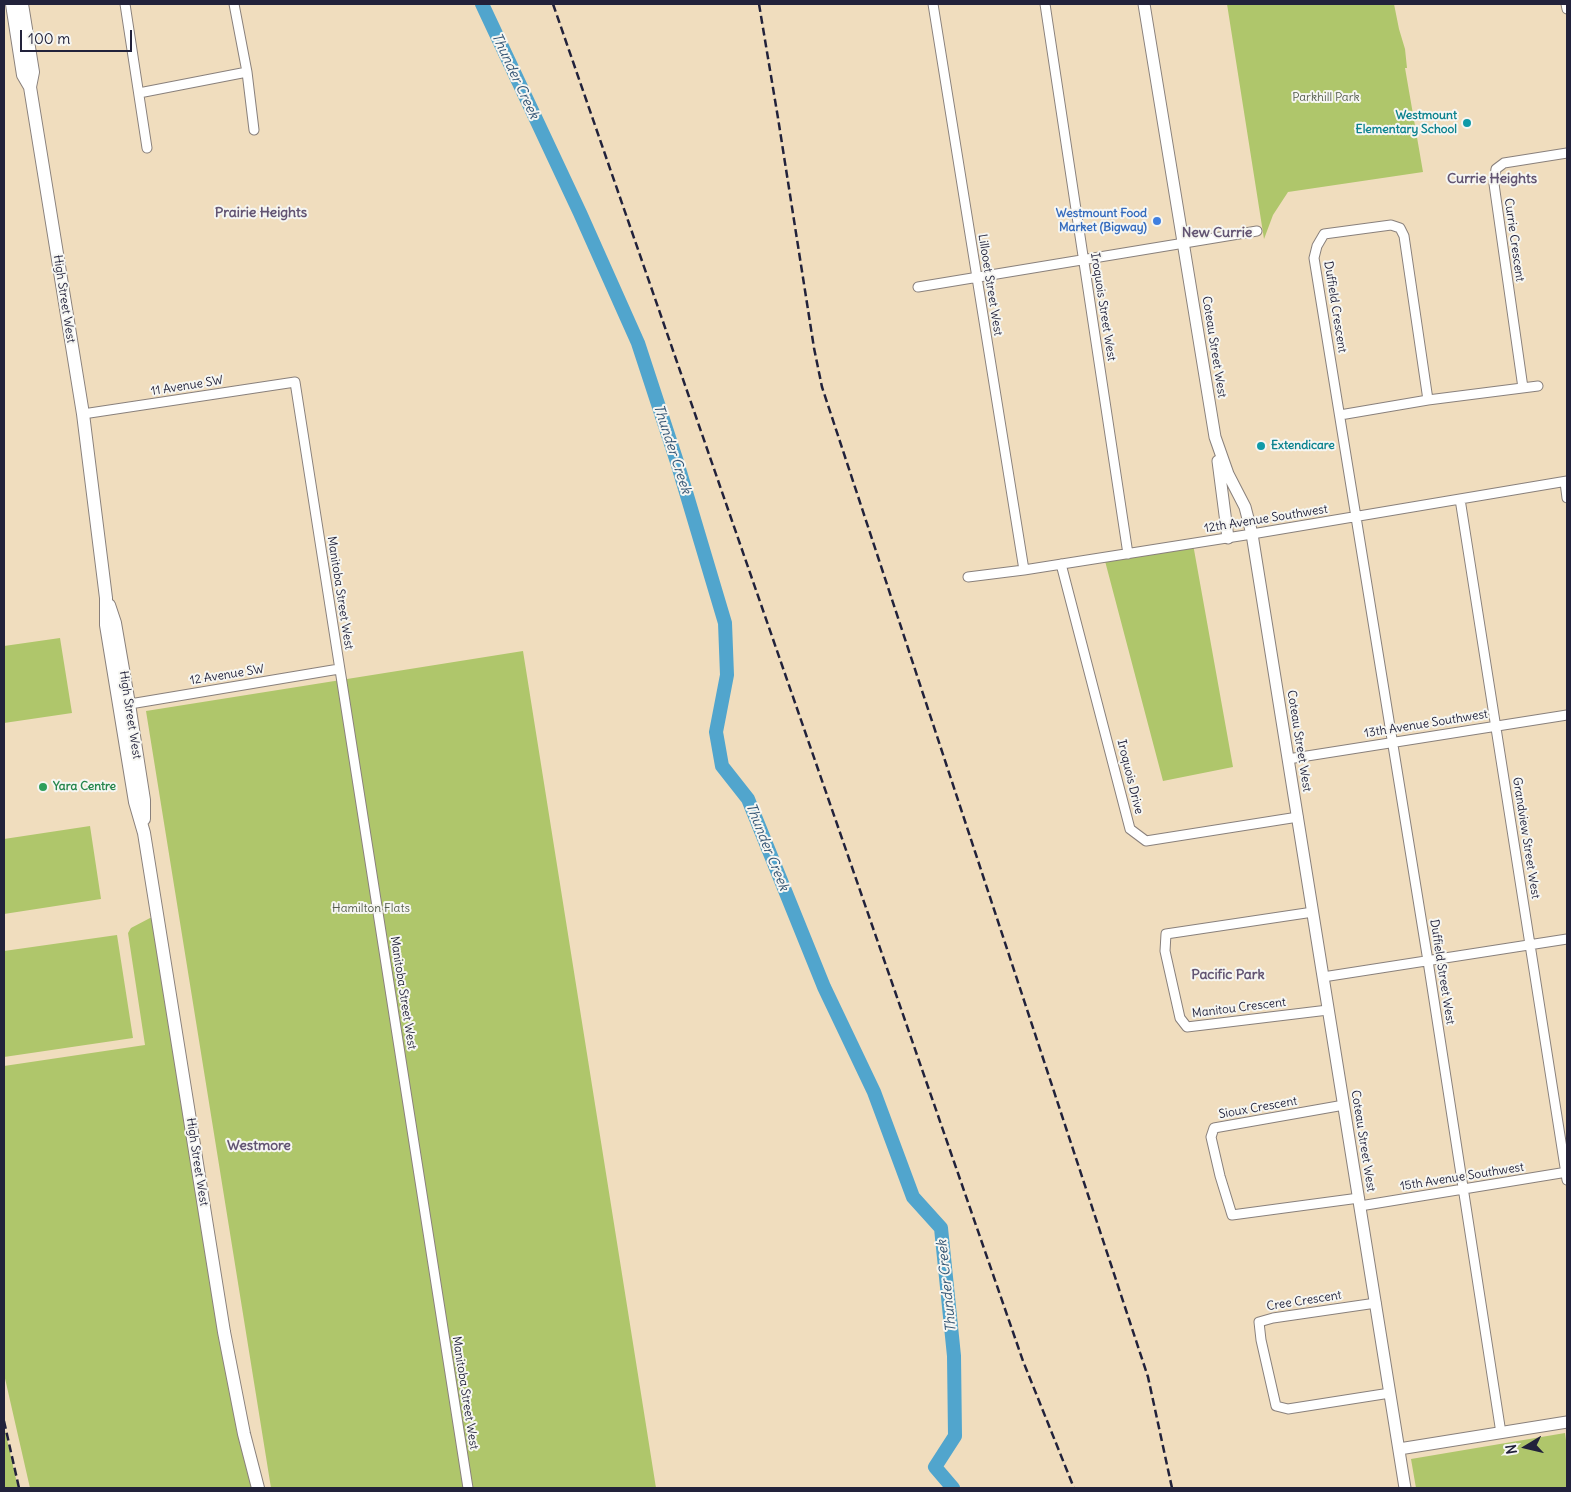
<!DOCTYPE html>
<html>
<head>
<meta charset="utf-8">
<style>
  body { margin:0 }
  #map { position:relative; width:1571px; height:1492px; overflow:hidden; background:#f0ddbe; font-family:Delius,sans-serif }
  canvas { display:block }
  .frame { position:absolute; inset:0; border:5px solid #22223b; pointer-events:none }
  .north { position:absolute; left:1501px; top:1422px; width:50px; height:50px; -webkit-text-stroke:4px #f6f6f2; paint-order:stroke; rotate:261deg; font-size:14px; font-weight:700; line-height:20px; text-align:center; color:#22223b }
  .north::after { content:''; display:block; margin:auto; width:18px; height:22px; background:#22223b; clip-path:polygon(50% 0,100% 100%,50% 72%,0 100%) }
  .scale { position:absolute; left:20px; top:30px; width:112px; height:22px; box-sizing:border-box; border:2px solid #22223b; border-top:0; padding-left:6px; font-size:15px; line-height:18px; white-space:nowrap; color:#22223b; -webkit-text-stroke:4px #f6f6f2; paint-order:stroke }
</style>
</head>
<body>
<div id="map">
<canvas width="1571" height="1492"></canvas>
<div class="frame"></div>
<div class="north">N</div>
<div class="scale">100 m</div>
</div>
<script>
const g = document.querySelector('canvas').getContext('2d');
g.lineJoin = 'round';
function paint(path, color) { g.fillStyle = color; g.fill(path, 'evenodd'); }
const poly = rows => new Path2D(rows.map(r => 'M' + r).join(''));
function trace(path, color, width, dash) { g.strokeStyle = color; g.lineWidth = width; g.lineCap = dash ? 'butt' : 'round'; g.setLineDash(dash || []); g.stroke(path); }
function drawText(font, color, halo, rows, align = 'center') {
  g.font = font + ' Delius,sans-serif'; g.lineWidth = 4; g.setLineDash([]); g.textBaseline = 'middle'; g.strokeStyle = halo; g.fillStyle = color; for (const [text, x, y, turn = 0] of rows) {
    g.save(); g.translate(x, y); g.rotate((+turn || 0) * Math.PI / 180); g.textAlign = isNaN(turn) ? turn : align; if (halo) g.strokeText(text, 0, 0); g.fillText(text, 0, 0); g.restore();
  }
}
paint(poly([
  [1227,4,1394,4,1399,29,1405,49,1407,68,1405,68,1423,172,1288,192,1273,215,1264,239],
  [1193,544,1233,767,1163,781,1105,561],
  [60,638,72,713,4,723,4,646],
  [523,651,656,1488,271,1488,146,711],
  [90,826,101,899,4,914,4,839],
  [150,918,153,918,256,1488,30,1488,4,1374,4,1066,145,1045,128,933,131,928],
  [117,935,133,1038,4,1057,4,951],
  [4,1426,18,1488,4,1488],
  [1565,1433,1567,1448,1567,1488,1416,1488,1411,1459]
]), '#afc66b');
trace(poly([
  [482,4,580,213,638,343,677,462,725,623,727,675,716,732,722,766,748,799,824,987,874,1092,913,1197,941,1228,954,1356,955,1436,935,1467,953,1488]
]), '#51a5cd', 14);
const minor = poly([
  [125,4,147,148],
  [234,4,247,72,254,130],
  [933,4,1024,570],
  [1045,4,1128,554],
  [1566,4,1567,9],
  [139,93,247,72],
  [918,287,1257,231],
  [1523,388,1494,184,1496,169,1504,163,1567,153],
  [1428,400,1404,236,1400,228,1391,225,1324,234,1317,246,1314,258,1428,961,1501,1433],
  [83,414,295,382,468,1488],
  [1340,415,1428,400,1538,386],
  [1565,482,1567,498],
  [1460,499,1567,1180],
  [1061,564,1130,829,1146,841,1298,817],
  [968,577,1024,570,1252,534,1567,481],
  [124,705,339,669],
  [1288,759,1567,715],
  [1313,912,1166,934,1165,951,1180,1018,1187,1027,1328,1010],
  [1323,977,1567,939],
  [1344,1105,1214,1128,1211,1137,1220,1176,1232,1215,1359,1198],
  [1360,1206,1567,1172],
  [1376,1303,1273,1318,1259,1322,1261,1340,1276,1406,1288,1409,1390,1393]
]);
const tertiary = poly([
  [1144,4,1215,437,1228,474,1245,507,1252,534,1405,1488],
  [1218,461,1228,538],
  [1399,1449,1567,1422]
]);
const secondary = poly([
  [12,4,23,75,30,87,83,414,106,598,106,625,135,802,144,833,224,1332,244,1434,258,1488],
  [22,4,33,72,30,87],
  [109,605,115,623,129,704,144,800,144,819]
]);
trace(minor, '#89807c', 11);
trace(tertiary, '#89807c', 13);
trace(secondary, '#89807c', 14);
trace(minor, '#fff', 9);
trace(tertiary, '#fff', 11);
trace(secondary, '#fff', 12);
trace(poly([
  [553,4,1023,1361,1074,1488],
  [759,4,778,118,814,348,822,387,1148,1377,1172,1488],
  [4,1421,19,1488]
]), '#22223b', 2.5, [8, 4]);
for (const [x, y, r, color] of [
  [1467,123,5,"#0f9aa8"],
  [1157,221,5,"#3f7fe0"],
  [1261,446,5,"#0f9aa8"],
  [43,787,5,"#2e9e5b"]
]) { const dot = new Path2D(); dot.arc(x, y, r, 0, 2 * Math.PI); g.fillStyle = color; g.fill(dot); trace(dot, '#f6f6f2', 2); }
drawText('12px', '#535b4c', '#f6f6f2', [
  ["Parkhill Park",1326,98],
  ["Hamilton Flats",371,909]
]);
drawText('bold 12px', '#0d838f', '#f6f6f2', [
  ["Westmount",1457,116],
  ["Elementary School",1457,130],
  ["Extendicare",1271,446,"left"]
], 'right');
drawText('bold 12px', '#366cbe', '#f6f6f2', [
  ["Westmount Food",1147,214],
  ["Market (Bigway)",1147,228]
], 'right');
drawText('12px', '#22223b', '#f6f6f2', [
  ["Currie Crescent",1514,240,82],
  ["Lillooet Street West",990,285,81],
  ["High Street West",64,299,81],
  ["Iroquois Street West",1103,307,81],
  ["Duffield Crescent",1335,307,81],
  ["Coteau Street West",1214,347,81],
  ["11 Avenue SW",187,386,-9],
  ["12th Avenue Southwest",1266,519,-9],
  ["Manitoba Street West",340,593,81],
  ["12 Avenue SW",227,675,-9],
  ["High Street West",130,715,81],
  ["13th Avenue Southwest",1426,724,-9],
  ["Coteau Street West",1299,741,81],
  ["Iroquois Drive",1130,777,76],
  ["Grandview Street West",1526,838,81],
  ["Duffield Street West",1442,972,81],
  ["Manitoba Street West",403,993,81],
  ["Manitou Crescent",1239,1008,-7],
  ["Sioux Crescent",1258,1108,-10],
  ["Coteau Street West",1363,1141,81],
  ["High Street West",197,1162,81],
  ["15th Avenue Southwest",1462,1177,-9],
  ["Cree Crescent",1304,1301,-9],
  ["Manitoba Street West",465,1393,81]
]);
drawText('bold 12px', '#27864d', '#f6f6f2', [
  ["Yara Centre",53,787]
], 'left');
drawText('italic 14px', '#355675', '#f6f6f2', [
  ["Thunder Creek",515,76,65],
  ["Thunder Creek",672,449,72],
  ["Thunder Creek",767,847,68],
  ["Thunder Creek",947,1286,-96]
]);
drawText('bold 14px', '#625472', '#f6f6f2', [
  ["Currie Heights",1492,179],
  ["Prairie Heights",261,213],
  ["New Currie",1217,233],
  ["Pacific Park",1228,975],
  ["Westmore",259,1146]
]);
</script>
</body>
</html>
